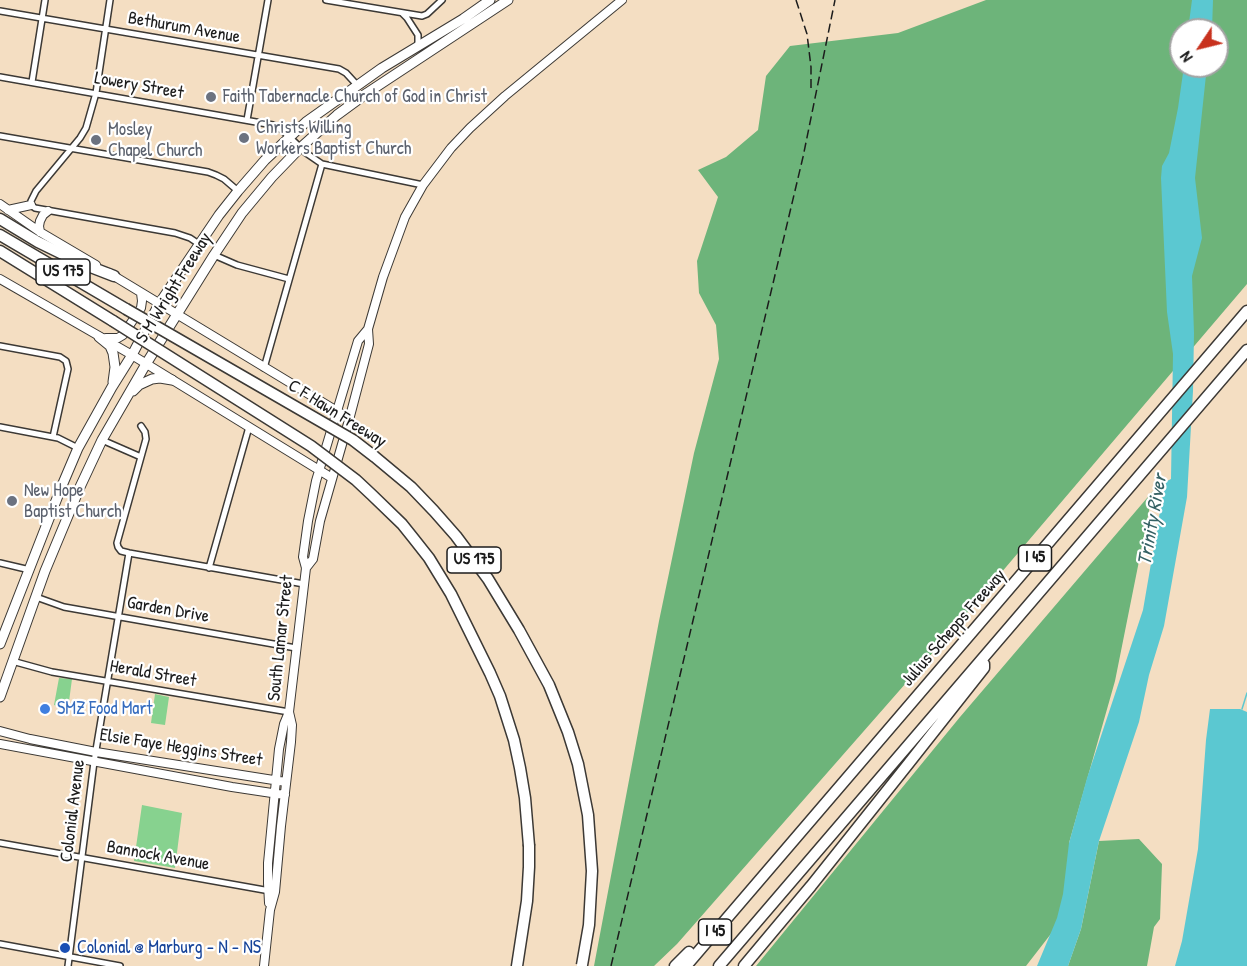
<!DOCTYPE html>
<html>
<head>
<meta charset="utf-8">
<style>
  body { margin:0 }
  #map { position:relative; width:1247px; height:966px; overflow:hidden; background:#f4dec2; font-family:"Patrick Hand",sans-serif }
  canvas { display:block }
  .north { position:absolute; left:1169px; top:18px; width:60px; height:60px; box-sizing:border-box; background:#fff; border:2px solid #a4a4a4; border-radius:50%; rotate:235deg; font-size:16px; font-weight:700; line-height:24px; text-align:center; color:#1c1c1c }
  .north::after { content:''; display:block; margin:auto; width:21px; height:27px; background:#c8321e; clip-path:polygon(50% 0,100% 100%,50% 72%,0 100%) }
</style>
</head>
<body>
<div id="map">
<canvas width="1247" height="966"></canvas>
<div class="north">N</div>
</div>
<script>
const g = document.querySelector('canvas').getContext('2d');
g.lineJoin = 'round';
function paint(path, color) { g.fillStyle = color; g.fill(path, 'evenodd'); }
const poly = rows => new Path2D(rows.map(r => 'M' + r).join(''));
function trace(path, color, width, dash) { g.strokeStyle = color; g.lineWidth = width; g.lineCap = dash ? 'butt' : 'round'; g.setLineDash(dash || []); g.stroke(path); }
function drawText(font, color, halo, rows, align = 'center') {
  g.font = font + ' "Patrick Hand",sans-serif'; g.lineWidth = 4.5; g.setLineDash([]); g.textBaseline = 'middle'; g.strokeStyle = halo; g.fillStyle = color; for (const [text, x, y, turn = 0] of rows) {
    g.save(); g.translate(x, y); g.rotate((+turn || 0) * Math.PI / 180); g.textAlign = isNaN(turn) ? turn : align; if (halo) g.strokeText(text, 0, 0); g.fillText(text, 0, 0); g.restore();
  }
}
paint(poly([
  [59,678,72,679,68,709,54,705],
  [155,694,169,697,165,725,151,723],
  [142,805,182,813,175,868,134,861]
]), '#87d28f');
paint(poly([
  [986,0,1247,0,1247,284,949,634,677,944,654,966,594,966,659,621,694,453,719,359,716,325,699,293,697,261,718,197,698,170,726,157,758,130,766,76,790,46,898,33],
  [1181,30,1217,30,1217,66,1181,66],
  [1153,491,1115,681,1069,843,1075,880,1057,926,1026,966,756,966,960,717],
  [1139,839,1162,864,1160,919,1154,927,1147,966,1068,966,1081,929,1099,841]
]), '#6db47a');
paint(poly([
  [1192,0,1213,0,1212,30,1188,30],
  [1184,66,1207,66,1195,178,1202,238,1192,276,1194,333,1193,391,1187,497,1164,626,1149,675,1139,722,1099,841,1081,929,1073,952,1068,966,1037,966,1057,918,1063,894,1069,843,1087,778,1143,610,1165,482,1171,479,1173,354,1167,312,1161,178,1162,166,1169,153,1178,108],
  [1210,709,1240,709,1247,712,1247,966,1175,966,1182,941,1198,849,1206,740]
]), '#5bc8d1');
trace(poly([
  [1242,709,1247,693]
]), '#5bc8d1', 1.5);
const street = poly([
  [110,0,96,93,86,128,80,138,36,191,31,201,31,205,35,208,175,233,190,238,199,244],
  [326,0,422,16,427,14,442,0],
  [0,11,339,69,346,73,357,85],
  [403,14,407,18,418,35,418,46],
  [0,77,273,125,282,130,306,153,322,164,423,185],
  [32,82,45,0],
  [247,120,268,0],
  [0,136,208,172,216,175,224,179,238,191],
  [214,255,237,265,289,279],
  [0,346,60,357,66,361,68,369,53,437],
  [264,368,322,164],
  [141,426,145,432,146,439,117,543,118,547,121,551,129,553,304,584],
  [0,427,58,438,78,448],
  [102,440,141,457],
  [0,563,30,570],
  [209,568,249,427],
  [36,597,64,607,296,648],
  [12,661,52,672,289,712],
  [0,843,270,891],
  [0,944,120,966],
  [68,966,94,762,129,553]
]);
const secondary = poly([
  [0,204,40,232,96,265],
  [8,210,31,205],
  [40,232,39,226,40,221,43,215,48,211],
  [109,273,350,419],
  [0,279,132,355,332,478],
  [368,329,383,277,405,217,423,185,451,148,470,128,505,96,622,0],
  [106,338,118,338,123,335,141,308,142,301,141,293],
  [0,731,30,739,96,752,286,782],
  [0,744,232,787,285,795],
  [269,903,268,883,268,863,279,749,284,724,289,712],
  [264,966,270,910,275,892,281,826,291,742,292,725,289,712,306,568,303,557,308,521,316,481,358,341,368,329,369,344,349,420,320,521,313,559,306,568]
]);
const primary = poly([
  [99,337,110,346,113,353,115,367,113,382],
  [133,391,139,385,152,379,160,378,172,380],
  [0,644,61,488,78,448,112,387,132,355,159,304,219,215,238,191,265,160,306,122,382,68,463,19,490,0],
  [0,697,45,571,80,487,102,440,146,364,214,255,242,213,272,177,300,148,337,115,367,93,508,0]
]);
const highway = poly([
  [0,219,38,242,83,264,114,276],
  [0,235,126,309],
  [0,251,113,321],
  [517,966,527,901,529,867,529,846],
  [675,966,689,952],
  [686,966,1247,311],
  [719,966,1247,350],
  [744,966,811,886,909,763,984,668,984,664]
]);
trace(street, '#3c3935', 8);
trace(secondary, '#3c3935', 10);
trace(primary, '#3c3935', 11);
trace(highway, '#3c3935', 13);
trace(street, '#fff', 5);
trace(secondary, '#fff', 8);
trace(primary, '#fff', 9);
trace(highway, '#fff', 10);
trace(poly([
  [796,0,807,34,811,67,811,88],
  [611,966,803,157,835,0]
]), '#1c1c1c', 1.5, [9, 4.5]);
const highwayBridge = poly([
  [126,309,353,440,375,457,411,487,434,511,456,536,488,579,519,630,549,685,568,732,578,764,588,815,592,871,589,925,582,965],
  [113,321,311,446,356,480,372,495,402,524,414,539,429,558,451,594,490,673,500,696,514,740,520,768,525,798,529,846]
]);
trace(highwayBridge, '#3c3935', 13, []);
trace(highwayBridge, '#fff', 10);
for (const [x, y, r, color] of [
  [211,97,6,"#6b7280"],
  [244,138,6,"#6b7280"],
  [96,140,6,"#6b7280"],
  [12,501,6,"#6b7280"],
  [45,709,6,"#3f7fe0"],
  [65,948,6,"#1a4fb4"]
]) { const dot = new Path2D(); dot.arc(x, y, r, 0, 2 * Math.PI); g.fillStyle = color; g.fill(dot); trace(dot, '#fff', 2); }
for (const [x, y, w] of [
  [63,272,54],
  [1035,558,33],
  [474,560,54],
  [715,932,33]
]) { const box = new Path2D(); box.roundRect(x - w / 2, y - 13, w, 26, 4.5); g.fillStyle = '#fff'; g.fill(box); trace(box, '#1c1c1c', 1.5); }
drawText('bold 16px', '#1c1c1c', null, [
  ["US 175",63,272],
  ["I 45",1035,558],
  ["US 175",474,560],
  ["I 45",715,932]
]);
drawText('18px', '#1c1c1c', '#fff', [
  ["Bethurum Avenue",184,28,10],
  ["Lowery Street",139,86,10],
  ["S M Wright Freeway",174,288,-58],
  ["C F Hawn Freeway",337,414,32],
  ["Garden Drive",168,610,10],
  ["Julius Schepps Freeway",954,628,-49],
  ["South Lamar Street",281,638,-84],
  ["Herald Street",153,674,10],
  ["Elsie Faye Heggins Street",181,748,9],
  ["Colonial Avenue",73,811,-83],
  ["Bannock Avenue",158,856,10]
]);
drawText('18px', '#5b616d', '#fff', [
  ["Faith Tabernacle Church of God in Christ",223,97],
  ["Christs Willing",256,128],
  ["Workers Baptist Church",256,149],
  ["Mosley",108,130],
  ["Chapel Church",108,151],
  ["New Hope",24,491],
  ["Baptist Church",24,512]
], 'left');
drawText('18px', '#366cbe', '#fff', [
  ["SMZ Food Mart",57,709]
], 'left');
drawText('18px', '#164399', '#fff', [
  ["Colonial @ Marburg - N - NS",77,948]
], 'left');
drawText('italic 20px', '#356164', '#fff', [
  ["Trinity River",1153,520,-80]
]);
</script>
</body>
</html>
